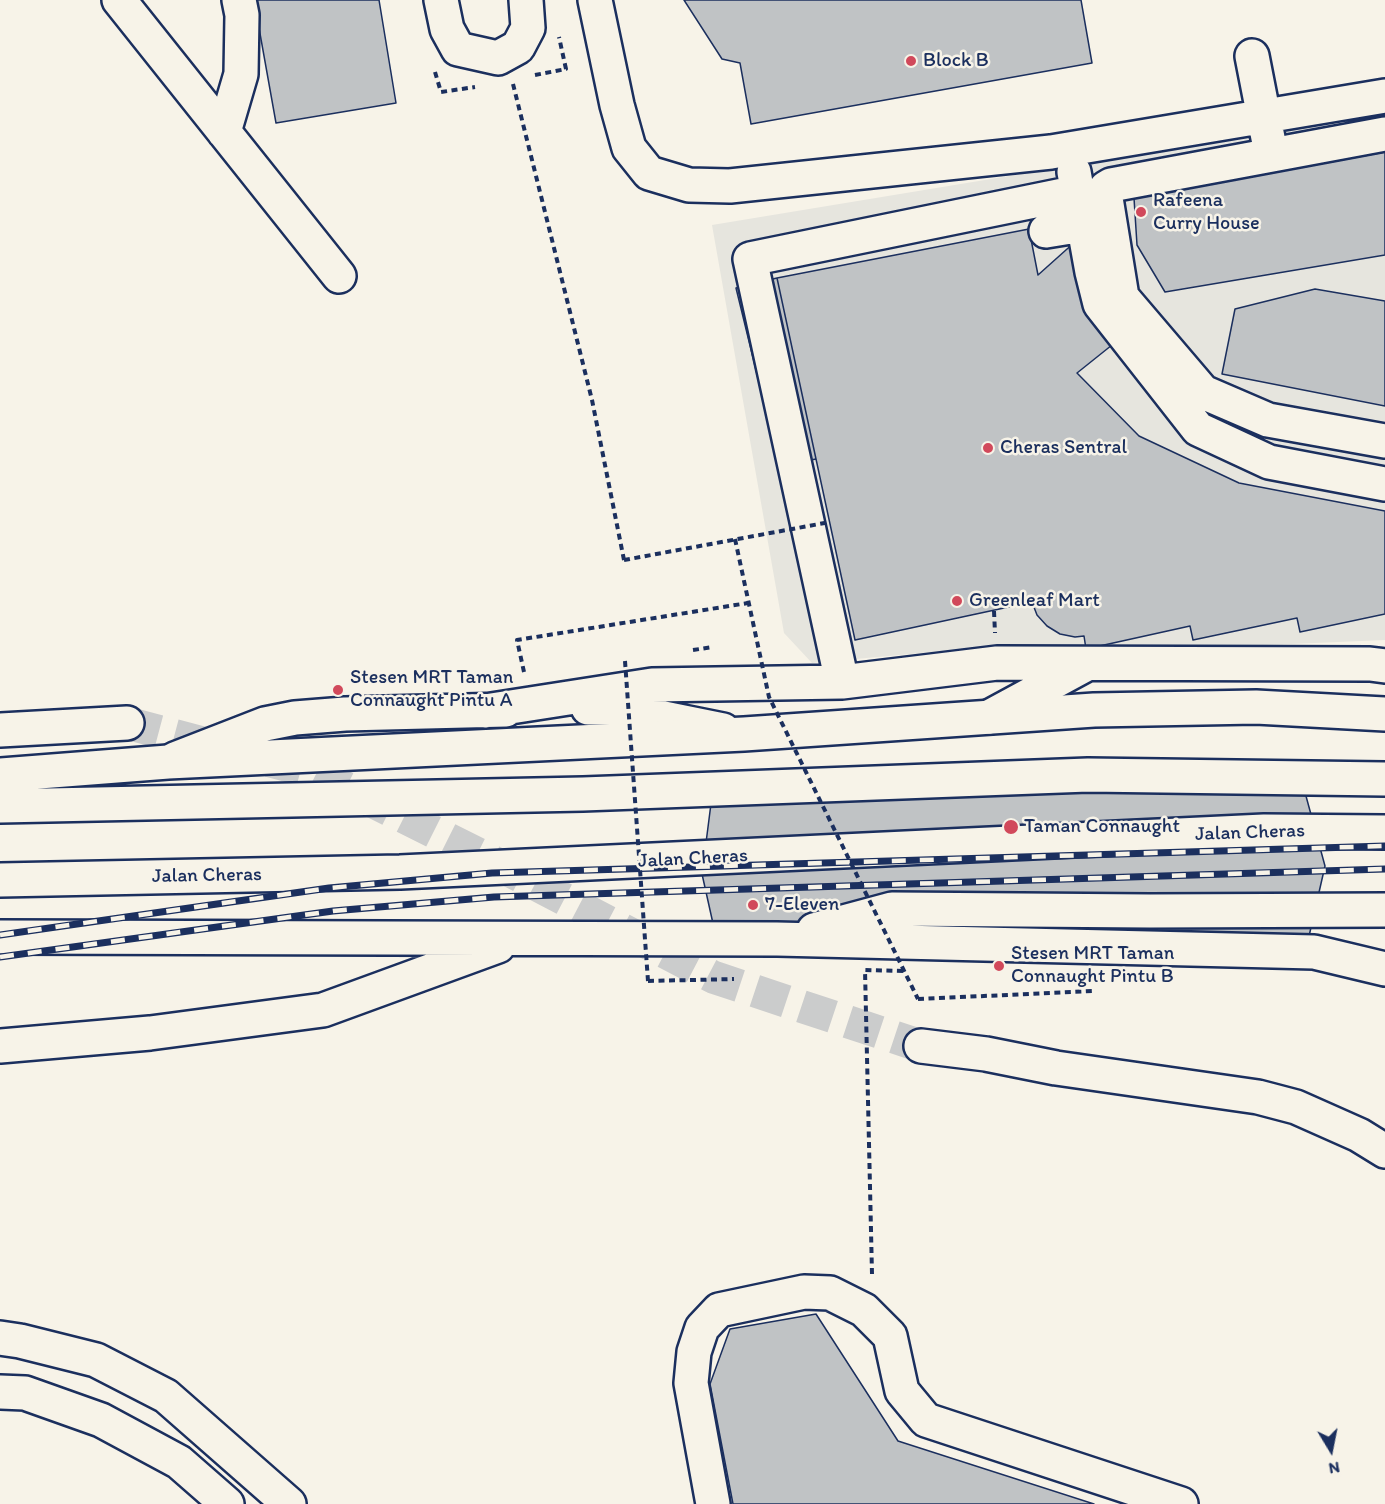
<!DOCTYPE html>
<html>
<head>
<meta charset="utf-8">
<style>
  body { margin:0 }
  #map { position:relative; width:1385px; height:1504px; overflow:hidden; background:#f7f3e8; font-family:Itim,sans-serif }
  canvas { display:block }
  .north { position:absolute; left:1301px; top:1420px; width:60px; height:60px; -webkit-text-stroke:4px #f7f3e8; paint-order:stroke; rotate:170deg; font-size:16px; font-weight:700; line-height:24px; text-align:center; color:#1b2f5e }
  .north::after { content:''; display:block; margin:auto; width:21px; height:27px; background:#1b2f5e; clip-path:polygon(50% 0,100% 100%,50% 72%,0 100%) }
</style>
</head>
<body>
<div id="map">
<canvas width="1385" height="1504"></canvas>
<div class="north">N</div>
</div>
<script>
const g = document.querySelector('canvas').getContext('2d');
g.lineJoin = 'round';
function paint(path, color) { g.fillStyle = color; g.fill(path, 'evenodd'); }
const poly = rows => new Path2D(rows.map(r => 'M' + r).join(''));
function trace(path, color, width, dash) { g.strokeStyle = color; g.lineWidth = width; g.lineCap = dash ? 'butt' : 'round'; g.setLineDash(dash || []); g.stroke(path); }
function drawText(font, color, halo, rows, align = 'center') {
  g.font = font + ' Itim,sans-serif'; g.lineWidth = 5; g.setLineDash([]); g.textBaseline = 'middle'; g.strokeStyle = halo; g.fillStyle = color; for (const [text, x, y, turn = 0] of rows) {
    g.save(); g.translate(x, y); g.rotate((+turn || 0) * Math.PI / 180); g.textAlign = isNaN(turn) ? turn : align; if (halo) g.strokeText(text, 0, 0); g.fillText(text, 0, 0); g.restore();
  }
}
paint(poly([
  [1385,114,1385,640,1080,653,998,646,812,663,784,633,712,225]
]), '#e6e5de');
const building = poly([
  [254,0,379,0,396,103,276,123,254,0],
  [684,0,1081,0,1092,63,751,124,740,63,722,59,684,0],
  [1385,152,1385,255,1165,292,1137,245,1134,198,1385,152],
  [1029,229,1038,275,1076,241,1112,345,1077,373,1139,436,1239,483,1385,511,1385,614,1300,632,1297,618,1193,640,1190,626,1086,649,1084,636,1075,637,1060,634,1047,626,1037,615,1032,602,855,640,777,278,1029,229],
  [777,278,816,459,790,464,776,452,736,288,777,278],
  [1315,289,1385,301,1385,406,1222,374,1235,309,1315,289],
  [1300,774,1325,866,1307,945,720,955,702,874,713,788,1300,774],
  [816,1314,898,1441,1094,1504,733,1504,710,1384,730,1329,816,1314]
]);
paint(building, '#c0c3c5');
trace(building, '#1b2f5e', 1.5);
trace(poly([
  [127,723,316,773,480,855,713,977,921,1046]
]), '#cbcccc', 33, [33, 16]);
const minor = poly([
  [119,0,339,276],
  [441,0,447,29,458,49,498,58,518,47,528,28,526,0],
  [595,0,617,105,629,148,649,173,689,185,730,186,1051,152,1385,96],
  [1252,56,1268,138],
  [224,132,241,74,242,15,239,0],
  [1385,134,1111,185,1106,188,1105,192,1122,297,1203,392,1268,420,1385,441],
  [1074,172,1092,272,1100,304,1198,429,1269,462,1385,484],
  [1046,231,1083,225],
  [842,682,750,259,1078,192],
  [588,708,614,708,723,730],
  [485,711,652,685,842,682,997,663,1370,664,1385,666],
  [989,717,1085,665],
  [175,759,265,724,295,718,345,714,506,710],
  [0,1338,20,1341,96,1360,166,1396,289,1504],
  [0,1392,25,1393,101,1420,179,1462,227,1504],
  [713,1504,691,1383,694,1352,702,1328,719,1310,804,1292,830,1293,864,1310,890,1336,902,1391,926,1420,1181,1504]
]);
const highway = poly([
  [0,730,127,723],
  [0,775,168,762,744,734,1094,710,1256,707,1385,714],
  [0,806,583,794,1088,775,1385,779],
  [0,880,400,872,1264,831,1385,832],
  [814,930,892,909,1150,911,1385,910],
  [0,937,777,939,1314,952,1385,969],
  [0,1046,150,1033,323,1010,498,946],
  [921,1046,986,1054,1056,1068,1258,1097,1296,1107,1359,1135,1385,1151]
]);
trace(minor, '#1b2f5e', 38);
trace(highway, '#1b2f5e', 38);
trace(poly([
  [435,72,441,92,475,87],
  [535,75,566,69,559,37],
  [513,84,592,400,624,560],
  [994,611,995,633],
  [693,650,713,647],
  [524,672,517,640,748,603],
  [648,981,734,979],
  [918,999,1094,991]
]), '#1b2f5e', 4, [6, 4.5]);
trace(minor, '#f7f3e8', 33);
trace(highway, '#f7f3e8', 33);
const rail = poly([
  [0,935,329,888,492,873,1385,846],
  [0,957,333,911,494,897,1385,869]
]);
trace(rail, '#1b2f5e', 7);
trace(rail, '#f7f3e8', 4.5, [14]);
trace(poly([
  [735,539,769,697,918,999],
  [624,560,830,522],
  [625,661,648,981],
  [872,1274,865,970,904,971]
]), '#1b2f5e', 4, [6, 4.5]);
for (const [x, y, r, color] of [
  [911,61,6,"#d1495b"],
  [1141,212,6,"#d1495b"],
  [988,448,6,"#d1495b"],
  [957,601,6,"#d1495b"],
  [338,690,6,"#d1495b"],
  [1011,827,8,"#d1495b"],
  [753,905,6,"#d1495b"],
  [999,966,6,"#d1495b"]
]) { const dot = new Path2D(); dot.arc(x, y, r, 0, 2 * Math.PI); g.fillStyle = color; g.fill(dot); trace(dot, '#f7f3e8', 2); }
drawText('20px', '#1b2f5e', '#f7f3e8', [
  ["Block B",923,61],
  ["Rafeena",1153,201],
  ["Curry House",1153,224],
  ["Cheras Sentral",1000,448],
  ["Greenleaf Mart",969,601],
  ["Stesen MRT Taman",350,678],
  ["Connaught Pintu A",350,701],
  ["Taman Connaught",1024,827],
  ["7-Eleven",765,905],
  ["Stesen MRT Taman",1011,954],
  ["Connaught Pintu B",1011,977]
], 'left');
drawText('20px', '#1b2f5e', '#f7f3e8', [
  ["Jalan Cheras",1250,833,-2],
  ["Jalan Cheras",693,859,-3],
  ["Jalan Cheras",207,876,-1]
]);
</script>
</body>
</html>
